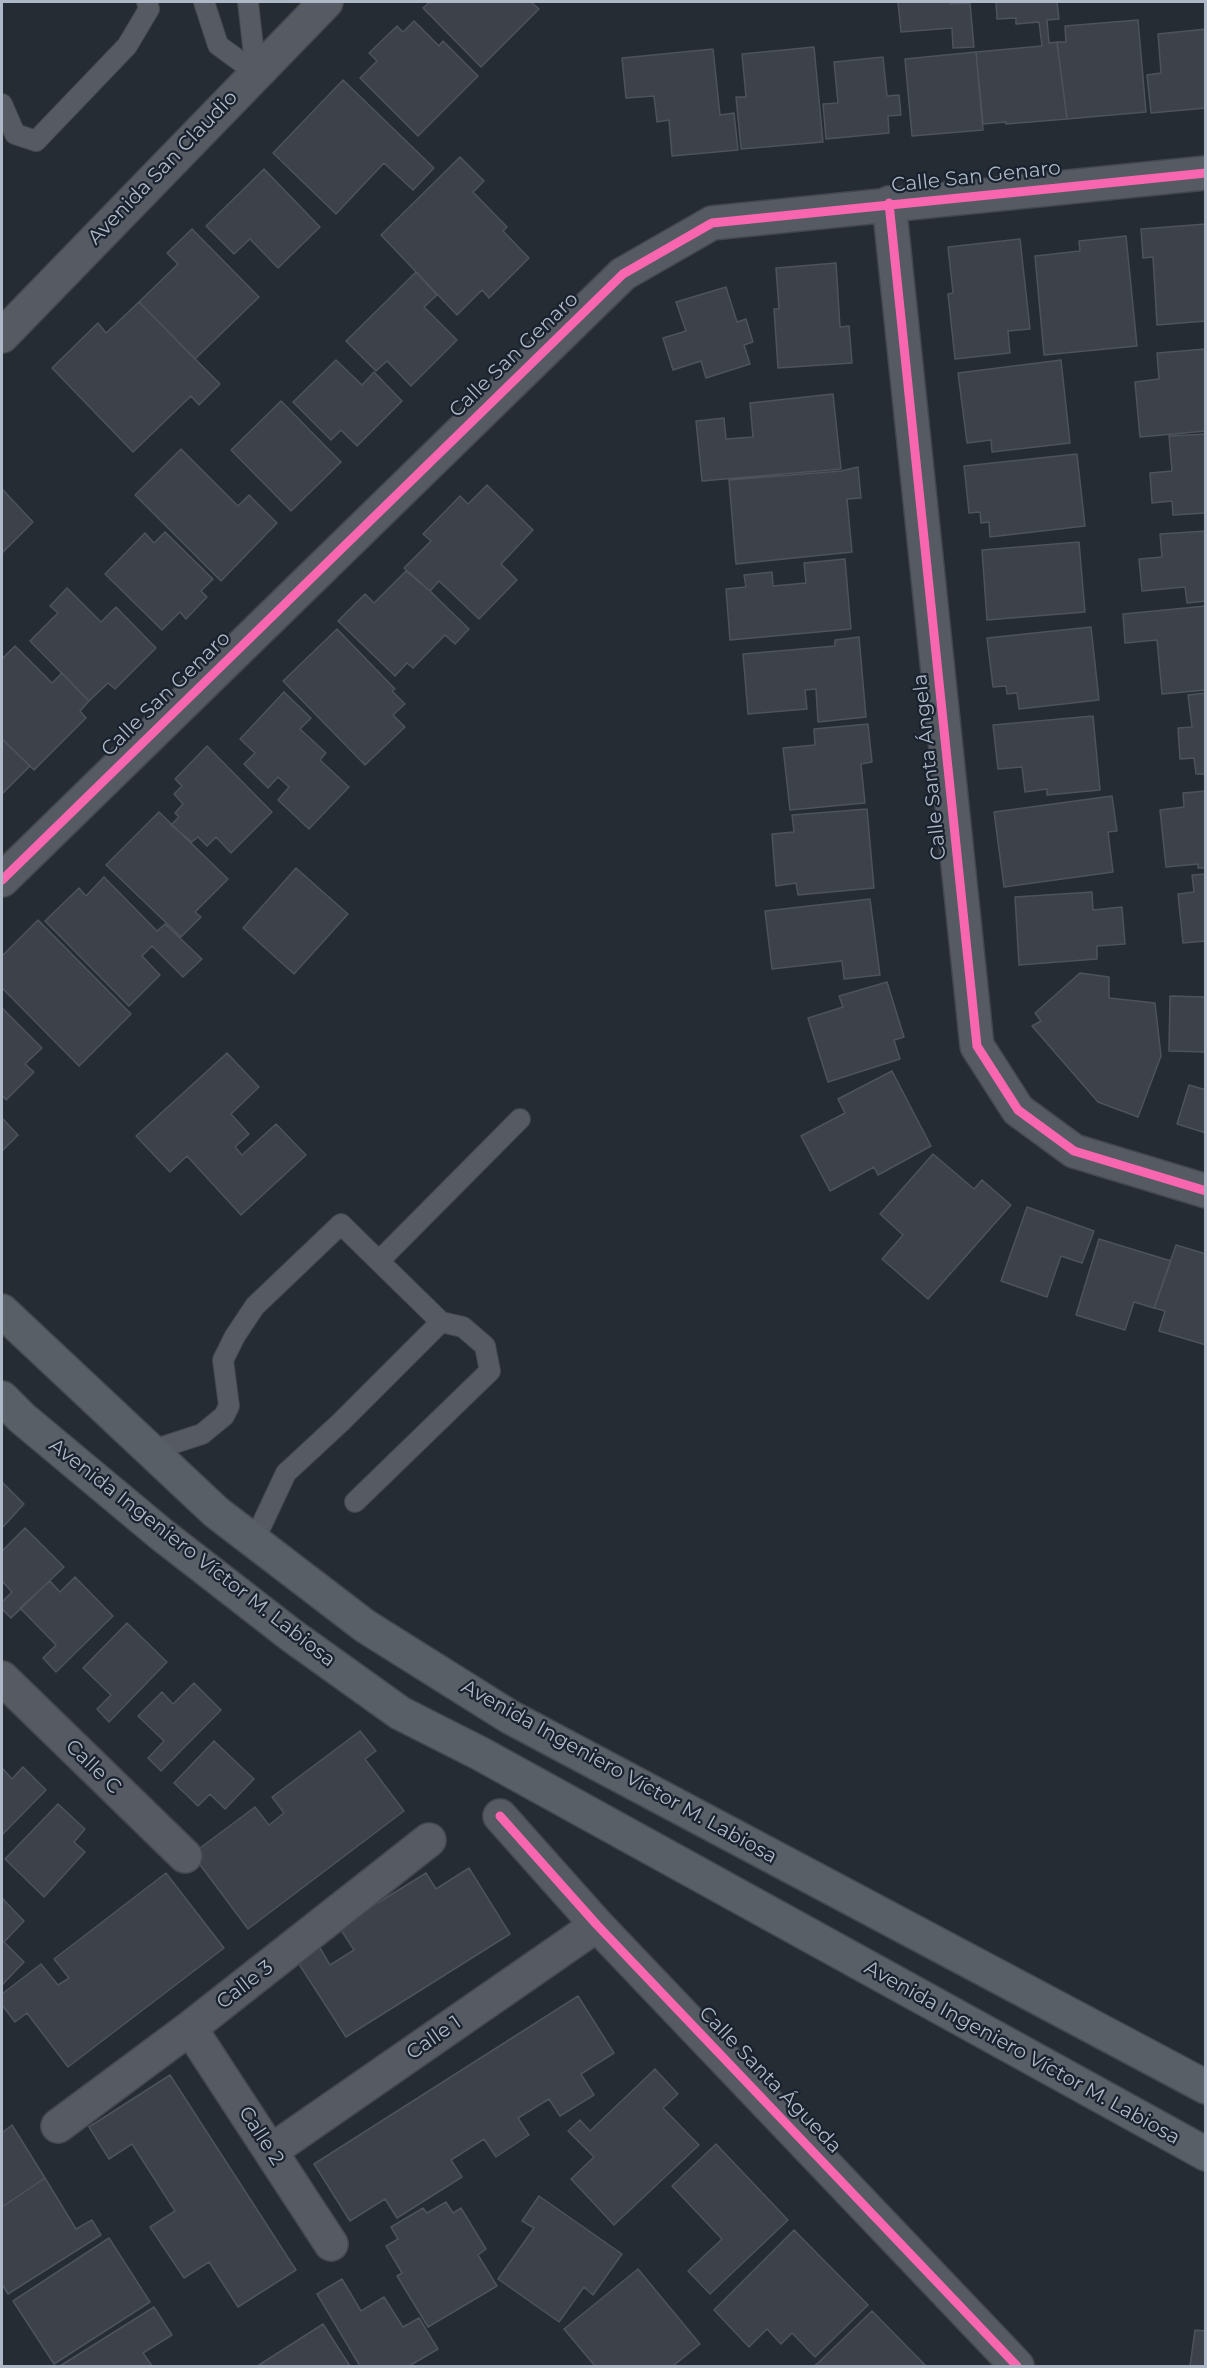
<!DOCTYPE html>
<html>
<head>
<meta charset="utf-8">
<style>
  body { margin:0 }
  #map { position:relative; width:1207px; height:2368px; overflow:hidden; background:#262c33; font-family:Montserrat,sans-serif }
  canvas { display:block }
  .frame { position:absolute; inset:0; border:3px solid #aeb8c6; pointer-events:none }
</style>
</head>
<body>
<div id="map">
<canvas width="1207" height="2368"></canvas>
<div class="frame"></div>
</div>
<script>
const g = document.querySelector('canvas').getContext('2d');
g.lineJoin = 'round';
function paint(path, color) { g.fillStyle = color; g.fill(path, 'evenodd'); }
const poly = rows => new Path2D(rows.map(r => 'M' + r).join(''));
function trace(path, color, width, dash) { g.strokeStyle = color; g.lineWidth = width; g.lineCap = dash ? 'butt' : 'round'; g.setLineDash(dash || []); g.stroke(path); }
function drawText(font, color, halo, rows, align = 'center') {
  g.font = font + ' Montserrat,sans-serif'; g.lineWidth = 4.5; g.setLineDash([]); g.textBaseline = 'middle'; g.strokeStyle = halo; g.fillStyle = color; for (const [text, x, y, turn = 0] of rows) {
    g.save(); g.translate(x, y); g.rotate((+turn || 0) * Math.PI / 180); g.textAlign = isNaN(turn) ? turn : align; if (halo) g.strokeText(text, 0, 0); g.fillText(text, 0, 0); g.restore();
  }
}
const building = poly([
  [430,2,531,2,539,9,481,67,423,8,430,2],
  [898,2,950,2,950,4,970,3,974,47,953,48,952,28,901,32,898,2],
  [996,2,1057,2,1059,19,1047,20,1049,43,1057,42,1067,119,1006,124,1006,122,983,124,976,52,1042,46,1039,22,1016,24,1016,18,997,19,996,2],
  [1138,20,1146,112,1067,119,1057,42,1066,42,1065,26,1138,20],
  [414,21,439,46,443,41,478,76,418,136,360,78,377,61,369,53,397,26,403,32,414,21],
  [1206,29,1206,108,1151,113,1147,75,1161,73,1158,34,1206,29],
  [814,47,823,142,741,149,736,97,746,97,742,54,814,47],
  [713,49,720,115,734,113,738,150,672,156,669,120,657,122,654,96,626,98,622,58,713,49],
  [976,52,983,130,912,136,905,59,976,52],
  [883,57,887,96,899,95,901,115,888,116,889,133,826,139,823,104,838,103,834,62,883,57],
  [343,80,434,168,413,190,384,163,336,214,273,153,343,80],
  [460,157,484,181,473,192,507,227,503,231,529,258,489,298,482,290,457,315,381,235,460,157],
  [264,169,320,227,278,268,250,239,234,254,206,226,264,169],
  [1206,224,1206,321,1157,325,1153,257,1143,258,1141,229,1206,224],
  [192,229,259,297,195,359,139,302,178,264,167,253,192,229],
  [1126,236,1137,346,1044,355,1035,256,1080,251,1079,241,1126,236],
  [1020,239,1030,329,1008,331,1010,353,955,359,948,294,953,293,948,247,1020,239],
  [836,263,840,327,849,326,852,363,778,368,774,309,779,309,776,268,836,263],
  [416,272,437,295,424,307,457,340,411,386,387,361,376,371,346,341,416,272],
  [726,287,737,322,746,319,753,342,744,345,750,364,706,378,701,361,673,370,663,338,686,331,676,302,726,287],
  [139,302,220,384,199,405,191,396,133,452,52,368,98,323,106,333,139,302],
  [1206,349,1206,431,1140,437,1135,382,1159,379,1157,353,1206,349],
  [336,360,362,385,374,372,402,401,357,446,341,430,331,440,293,402,336,360],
  [1061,360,1070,443,992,452,991,440,967,443,958,373,1061,360],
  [833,394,841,469,702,481,696,421,724,418,726,439,753,437,750,403,833,394],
  [281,401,341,462,291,511,231,450,281,401],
  [1206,434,1206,513,1173,515,1172,501,1152,503,1150,473,1172,471,1169,436,1206,434],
  [181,449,238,506,249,495,277,523,221,581,135,495,181,449],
  [1077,454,1085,526,990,537,989,522,981,523,980,512,969,513,964,466,1077,454],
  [858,467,861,498,847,499,852,552,736,564,729,480,841,471,858,467],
  [487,485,533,530,501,564,517,580,479,619,439,581,430,591,404,568,431,541,423,534,460,496,468,504,487,485],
  [2,489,33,522,2,553,2,489],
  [1206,531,1206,601,1187,603,1185,587,1142,591,1139,559,1162,557,1160,534,1206,531],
  [165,532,213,579,201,591,207,597,186,619,180,612,162,630,105,574,145,533,154,543,165,532],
  [1079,542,1085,612,987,620,982,550,1079,542],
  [845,559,851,629,730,640,726,589,746,587,744,575,772,572,773,586,806,583,804,563,845,559],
  [406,571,430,591,469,629,455,644,445,635,413,668,407,663,395,676,338,621,365,594,374,603,406,571],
  [67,588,101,622,116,607,156,648,115,689,108,683,89,701,30,641,58,613,50,606,67,588],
  [1206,606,1206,690,1162,694,1157,640,1125,643,1123,614,1206,606],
  [1091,627,1099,700,1019,709,1017,693,1007,694,1006,686,993,687,987,638,1091,627],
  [337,629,395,689,392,691,405,704,393,715,405,727,365,765,283,681,337,629],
  [859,637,866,717,818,722,816,689,805,690,807,709,748,714,743,654,835,646,835,640,859,637],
  [15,646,52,683,62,673,89,701,80,711,86,718,34,770,2,739,2,659,15,646],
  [284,692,311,718,300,729,326,753,320,760,349,787,309,829,278,800,289,787,278,777,268,788,244,764,255,753,240,739,284,692],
  [1206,693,1206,774,1196,774,1194,758,1180,759,1178,728,1192,727,1188,695,1206,693],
  [1093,716,1100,790,1047,795,1047,789,1025,792,1022,767,998,769,993,725,1093,716],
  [868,724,872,762,861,764,865,803,790,810,783,748,815,745,814,729,868,724],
  [2,739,30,766,2,794,2,739],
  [207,746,272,812,231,853,216,837,207,846,198,837,192,842,171,825,179,817,175,813,183,804,174,794,182,786,175,779,207,746],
  [1206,791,1206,868,1198,868,1198,864,1166,867,1160,810,1184,807,1183,793,1206,791],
  [1112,796,1117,831,1108,832,1113,872,1004,887,994,812,1112,796],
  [867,809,874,888,798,895,796,883,776,886,772,834,794,832,792,815,867,809],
  [159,812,228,879,195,912,201,917,181,937,106,865,159,812],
  [296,868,348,914,294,974,243,928,296,868],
  [1206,874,1206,941,1183,943,1178,894,1194,892,1192,875,1206,874],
  [104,877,157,931,165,924,202,959,183,977,152,946,142,956,160,975,129,1006,45,921,79,888,86,896,104,877],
  [1092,892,1093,910,1122,907,1125,944,1097,946,1097,959,1019,965,1015,897,1092,892],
  [870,899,880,975,844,979,842,961,772,969,765,911,870,899],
  [38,920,131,1014,79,1066,2,988,2,956,38,920],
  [1080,973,1109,977,1109,998,1155,1003,1161,1056,1138,1117,1098,1102,1032,1026,1041,1021,1035,1013,1080,973],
  [887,982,904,1037,894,1040,900,1059,828,1082,808,1018,843,1007,839,996,887,982],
  [1170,996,1206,997,1206,1052,1169,1051,1170,996],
  [2,1008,42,1048,25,1064,34,1072,6,1100,2,1095,2,1008],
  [227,1053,259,1087,231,1114,249,1134,235,1147,242,1155,276,1124,306,1155,241,1215,187,1156,170,1172,136,1136,227,1053],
  [892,1071,931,1146,878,1175,874,1167,830,1191,801,1136,845,1113,838,1099,892,1071],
  [1189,1085,1206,1090,1206,1133,1177,1124,1189,1085],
  [2,1118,18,1135,2,1151,2,1118],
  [933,1154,974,1189,982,1180,1011,1205,928,1299,882,1259,903,1235,880,1214,933,1154],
  [1027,1207,1094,1231,1082,1263,1061,1256,1047,1297,1001,1281,1027,1207],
  [1099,1239,1171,1261,1154,1308,1134,1302,1125,1330,1076,1315,1099,1239],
  [1176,1245,1206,1254,1206,1345,1159,1331,1165,1311,1154,1308,1176,1245],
  [2,1482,24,1504,2,1528,2,1482],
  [25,1528,64,1567,11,1618,2,1609,2,1602,12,1592,2,1581,2,1551,25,1528],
  [75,1577,113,1616,56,1672,43,1658,56,1645,20,1608,50,1581,60,1592,75,1577],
  [127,1623,167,1662,109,1722,97,1709,111,1695,83,1668,127,1623],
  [194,1683,221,1710,161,1771,148,1758,164,1741,138,1716,162,1692,173,1704,194,1683],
  [360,1731,376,1751,365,1759,404,1811,248,1929,192,1854,255,1807,269,1825,284,1813,272,1797,360,1731],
  [214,1741,254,1779,225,1809,210,1794,198,1806,174,1783,214,1741],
  [23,1767,46,1790,2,1835,2,1768,12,1779,23,1767],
  [58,1804,85,1829,74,1842,85,1852,44,1897,5,1859,58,1804],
  [469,1868,510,1934,346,2037,297,1961,320,1948,330,1965,354,1950,339,1927,426,1873,436,1889,469,1868],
  [166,1873,224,1948,68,2067,27,2013,15,2022,2,2005,2,1994,41,1964,58,1985,69,1978,54,1959,166,1873],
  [2,1898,24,1921,4,1942,24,1962,2,1985,2,1898],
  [578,1996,614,2053,581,2074,594,2095,560,2116,549,2099,518,2118,529,2135,496,2157,484,2139,451,2160,462,2177,397,2218,385,2199,350,2221,314,2164,578,1996],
  [655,2069,678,2094,663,2108,699,2145,614,2225,571,2179,594,2157,568,2131,580,2120,590,2131,655,2069],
  [170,2075,296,2270,238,2307,209,2262,184,2278,150,2227,175,2211,132,2144,109,2159,89,2127,170,2075],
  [12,2125,45,2178,2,2207,2,2130,3,2132,12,2125],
  [716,2144,788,2220,710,2294,688,2271,722,2239,672,2186,716,2144],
  [45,2178,76,2229,92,2220,101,2235,8,2294,2,2284,2,2207,45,2178],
  [539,2196,622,2254,593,2295,584,2287,559,2322,498,2279,534,2228,522,2221,539,2196],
  [446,2202,453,2213,461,2208,486,2249,478,2255,497,2286,428,2327,397,2276,402,2273,386,2246,398,2239,391,2227,423,2208,427,2213,446,2202],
  [794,2230,868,2305,815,2357,792,2333,781,2344,767,2329,749,2347,714,2310,794,2230],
  [109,2238,150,2302,54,2364,13,2301,109,2238],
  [638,2269,700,2344,673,2366,595,2366,564,2329,638,2269],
  [342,2279,361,2311,384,2297,403,2327,419,2318,438,2349,409,2366,360,2366,317,2294,342,2279],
  [154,2307,172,2335,143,2353,152,2366,60,2366,154,2307],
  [872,2311,926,2366,814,2366,818,2363,872,2311],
  [323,2324,350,2366,260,2366,259,2365,323,2324],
  [1195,2330,1206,2331,1206,2366,1190,2366,1195,2330]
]);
paint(building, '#3d424a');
trace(building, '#4d535c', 1.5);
const service = poly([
  [204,2,218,45,256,73],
  [248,2,256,73],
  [2,104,15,134,36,141,127,46,149,9,147,2],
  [379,1261,520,1119],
  [150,1451,202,1434,224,1416,229,1406,223,1360,235,1336,255,1306,341,1224,441,1322,341,1422,286,1473,254,1541],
  [355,1502,490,1371,485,1346,463,1327,441,1322]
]);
const minor = poly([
  [889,203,977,1046,1018,1110,1074,1151,1206,1191],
  [2,880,623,274,712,223,1206,173],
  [2,1678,185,1856],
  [190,2028,331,2244],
  [58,2126,190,2028,429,1840],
  [271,2151,597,1925]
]);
const tertiary = poly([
  [2,336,326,2],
  [500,1816,597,1925,1017,2366]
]);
const secondary = poly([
  [2,1311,216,1512,365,1626,510,1717,1206,2087],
  [2,1398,22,1418,161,1534,291,1635,400,1713,481,1754,1206,2154]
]);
trace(service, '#44484e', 22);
trace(minor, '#44484e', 36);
trace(tertiary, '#44484e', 36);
trace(secondary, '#44484e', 36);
trace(service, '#565a62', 20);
trace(minor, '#565a62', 33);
trace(tertiary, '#565a62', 33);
trace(secondary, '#595f67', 33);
trace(poly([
  [889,203,977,1046,1018,1110,1074,1151,1206,1191],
  [2,880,623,274,712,223,1206,173],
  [500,1816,597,1925,1017,2366]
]), '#f766af', 9);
drawText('20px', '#aeb8c6', '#19222e', [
  ["Avenida San Claudio",163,168,-46],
  ["Calle San Genaro",976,177,-6],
  ["Calle San Genaro",514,355,-44],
  ["Calle San Genaro",166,694,-44],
  ["Calle Santa Ángela",930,767,-96],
  ["Avenida Ingeniero Víctor M. Labiosa",192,1553,38],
  ["Calle C",93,1767,44],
  ["Avenida Ingeniero Víctor M. Labiosa",619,1772,29],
  ["Calle 3",245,1985,-38],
  ["Calle 1",434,2038,-35],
  ["Avenida Ingeniero Víctor M. Labiosa",1022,2053,29],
  ["Calle Santa Águeda",770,2080,46],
  ["Calle 2",261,2136,57]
]);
</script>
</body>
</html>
